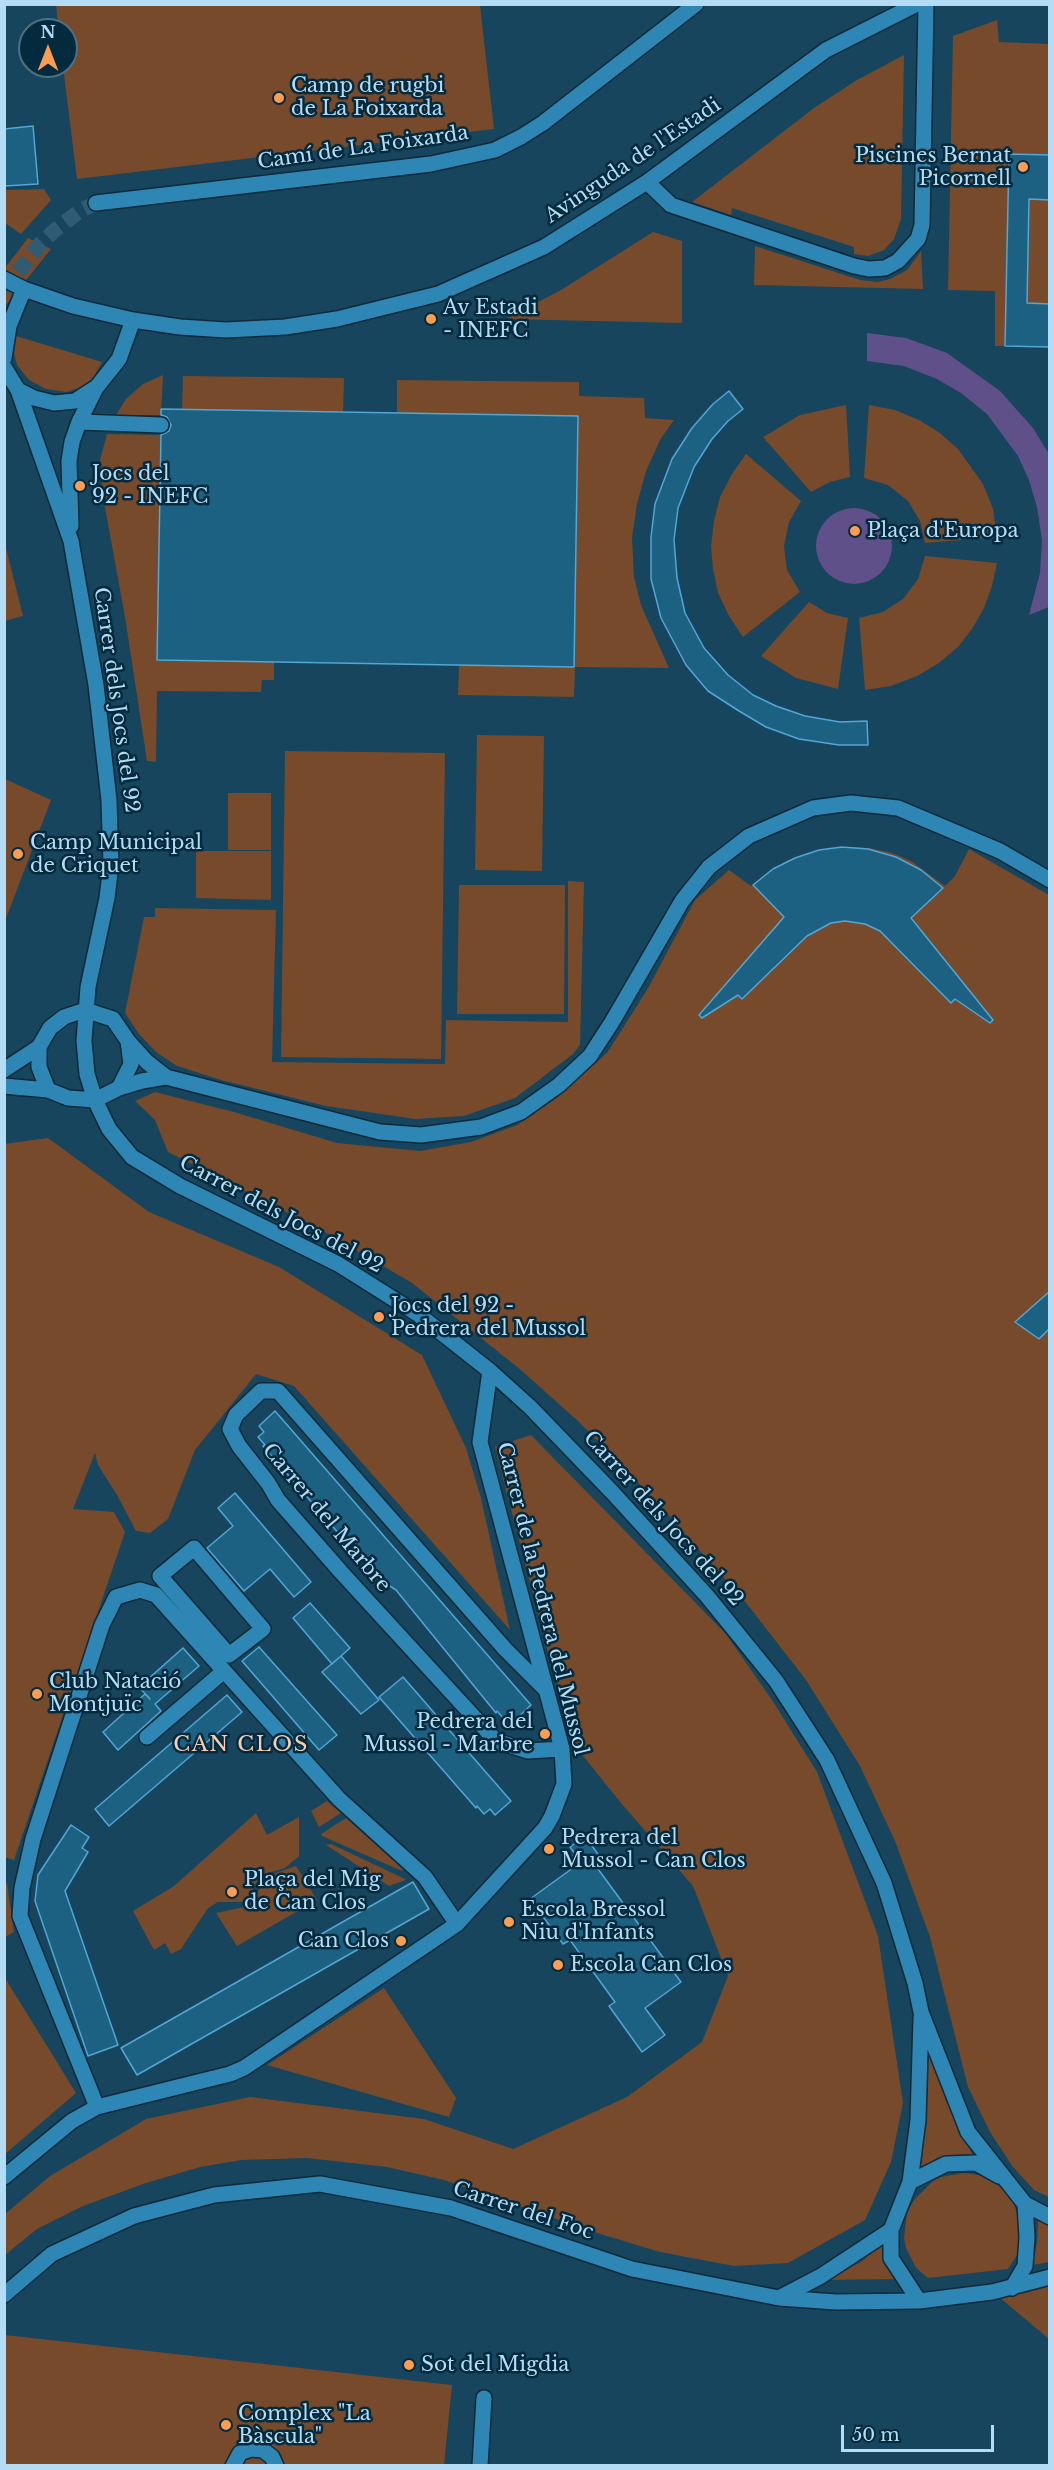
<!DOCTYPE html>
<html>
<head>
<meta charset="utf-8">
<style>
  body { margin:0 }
  #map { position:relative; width:1054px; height:2470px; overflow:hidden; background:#17455d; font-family:"Libre Baskerville",serif }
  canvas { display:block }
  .frame { position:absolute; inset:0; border:6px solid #b4dcf5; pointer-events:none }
  .north { position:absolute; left:18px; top:18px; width:60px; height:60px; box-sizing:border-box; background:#042a3d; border:2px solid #4a7187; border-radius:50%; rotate:0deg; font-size:16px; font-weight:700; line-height:24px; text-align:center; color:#b4dcf5 }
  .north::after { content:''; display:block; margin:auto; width:21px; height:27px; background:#fd9d54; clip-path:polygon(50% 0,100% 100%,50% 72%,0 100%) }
  .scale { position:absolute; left:841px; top:2425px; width:153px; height:27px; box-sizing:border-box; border:3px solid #b4dcf5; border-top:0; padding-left:8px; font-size:18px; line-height:21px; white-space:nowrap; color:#b4dcf5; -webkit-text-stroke:4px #042a3d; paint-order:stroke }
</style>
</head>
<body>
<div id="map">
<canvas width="1054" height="2470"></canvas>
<div class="frame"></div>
<div class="north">N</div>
<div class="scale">50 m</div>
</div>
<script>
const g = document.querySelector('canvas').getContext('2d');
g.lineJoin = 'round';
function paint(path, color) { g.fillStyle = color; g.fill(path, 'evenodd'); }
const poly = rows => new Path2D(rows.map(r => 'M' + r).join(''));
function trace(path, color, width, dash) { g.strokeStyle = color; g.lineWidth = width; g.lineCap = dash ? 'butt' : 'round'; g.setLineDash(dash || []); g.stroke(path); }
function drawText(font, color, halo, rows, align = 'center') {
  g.font = font + ' "Libre Baskerville",serif'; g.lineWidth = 5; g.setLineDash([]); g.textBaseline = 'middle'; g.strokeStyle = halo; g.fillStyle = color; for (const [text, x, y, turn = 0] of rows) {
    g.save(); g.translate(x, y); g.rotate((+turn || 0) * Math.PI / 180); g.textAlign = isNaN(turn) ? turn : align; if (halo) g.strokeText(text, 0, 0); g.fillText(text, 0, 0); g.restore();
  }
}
paint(poly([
  [56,5,480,5,494,129,77,179,63,66,66,66,66,30,59,30],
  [997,20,999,42,1049,44,1049,347,995,346,995,291,948,290,953,36],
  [904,55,901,219,894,239,884,250,868,256,854,254,854,247,732,208,731,215,692,202,814,108,857,80],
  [44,189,51,200,21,234,5,223,5,190],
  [653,232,682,241,682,323,506,319,561,290],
  [28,238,51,249,5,306,5,268],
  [755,246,860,280,877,282,890,279,907,270,921,251,923,289,754,285],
  [16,336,102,362,93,378,82,387,66,392,46,389,29,380,17,365,13,350],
  [163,375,161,415,116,415,126,399,143,384],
  [183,376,344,378,343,412,182,410],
  [397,380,579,382,579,396,644,398,645,418,674,420,660,440,646,471,637,504,632,538,634,577,641,605,669,668,575,667,574,697,458,695,459,665,574,666,578,416,397,413],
  [846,405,850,477,830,482,811,492,763,437,800,415],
  [869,405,895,410,919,420,940,433,958,449,983,484,993,509,997,537,925,543,920,521,908,501,888,485,864,478],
  [107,434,161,435,157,660,274,662,274,680,262,680,261,692,157,691,156,762,147,761,125,617,104,502,100,460],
  [746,454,801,501,789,522,784,546,787,570,800,592,743,637,729,616,718,593,713,569,711,546,714,521,720,497,732,474],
  [5,544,23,616,5,621,4,621],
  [925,556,997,563,992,586,984,608,972,629,958,647,939,663,917,676,891,686,865,690,859,618,883,612,903,599,918,579],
  [809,602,827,613,848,618,838,689,796,678,761,656],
  [477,735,544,736,542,871,475,870],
  [285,751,445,753,441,1059,281,1057],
  [5,779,51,800,5,921],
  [228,793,271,793,271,850,228,850],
  [848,847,869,848,892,853,911,861,945,886,955,876,969,849,1049,895,1049,2197,1034,2190,1013,2167,990,2132,968,2087,930,1937,895,1841,860,1766,806,1680,747,1604,656,1501,580,1423,521,1370,412,1283,318,1228,168,1152,155,1120,135,1101,155,1092,234,1112,337,1143,420,1151,471,1142,517,1125,554,1100,607,1053,647,990,695,900,729,870,751,886,769,871,787,861,807,853],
  [196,851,271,851,271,900,196,898],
  [568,881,584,882,580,1045,573,1054,515,1098,464,1116,415,1119,326,1106,221,1080,177,1066,156,1052,139,1034,125,1013,144,917,155,917,155,908,276,910,272,1062,445,1064,446,1020,568,1022],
  [459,885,565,885,564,1014,457,1014],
  [48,1138,149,1212,279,1267,422,1355,466,1448,481,1498,510,1630,294,1386,256,1374,195,1450,168,1519,150,1533,136,1531,117,1495,98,1465,95,1453,73,1509,114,1512,125,1532,14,1860,4,1857,4,1144],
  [531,1435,726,1634,774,1703,817,1772,878,1936,903,2103,891,2162,865,2220,788,2263,734,2266,660,2252,597,2233,444,2180,387,2167,307,2158,242,2160,200,2167,143,2184,83,2206,37,2229,5,2255,5,2214,50,2176,146,2119,250,2097,424,2119,513,2149,627,2097,702,2042,728,1976,693,1886,621,1803,576,1747,547,1648,495,1447],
  [327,1801,341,1813,319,1827,311,1811],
  [256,1813,267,1835,299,1817,299,1856,285,1868,261,1875,245,1902,218,1902,208,1908,181,1949,171,1954,165,1943,154,1950,133,1911,174,1886],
  [346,1818,403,1869,402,1871,322,1836,321,1834],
  [331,1844,403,1878,406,1880,389,1886,326,1845],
  [296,1866,317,1900,237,1946,216,1913,249,1906,267,1876],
  [7,1883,14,1932,5,1937,5,1884],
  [5,1978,76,2093,5,2154,4,2154],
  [384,1988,456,2098,449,2117,267,2065],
  [929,2047,947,2103,973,2156,939,2157,919,2169,926,2126,928,2066,926,2048],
  [963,2173,979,2175,997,2184,1012,2199,1020,2222,1020,2241,1017,2255,1008,2269,928,2278,916,2268,906,2248,904,2238,907,2213,914,2200,933,2181,941,2177],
  [1038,2220,1049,2224,1049,2262,1033,2265,1037,2242],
  [882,2243,885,2264,894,2279,824,2280,861,2262],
  [1049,2277,1049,2339,993,2292],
  [5,2335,452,2385,444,2465,5,2466]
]), '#764a2b');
paint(poly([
  [867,333,906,338,947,353,1000,391,1033,428,1049,454,1049,607,1029,615,1040,573,1042,540,1037,507,1029,480,1018,456,987,414,961,393,937,379,904,366,867,361],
  '816 546a38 38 0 1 1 76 0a38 38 0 1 1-76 0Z'
]), '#605089');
const building = poly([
  [33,126,38,184,4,186,4,129,33,126],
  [1009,154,1050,155,1050,200,1029,199,1027,303,1050,304,1050,347,1005,346,1009,154],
  [729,391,743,409,728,421,712,439,694,467,678,508,674,540,677,578,685,613,704,648,728,675,753,695,776,706,805,716,840,722,867,721,868,745,839,745,799,739,766,727,739,711,708,691,686,665,661,618,651,579,651,537,655,504,672,459,692,428,713,404,729,391],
  [161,409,578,416,574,667,157,660,161,435,169,431,171,425,167,417,161,415,161,409],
  [842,847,868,849,896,857,921,870,943,888,911,918,993,1020,990,1023,955,999,951,1003,880,931,865,924,845,921,831,923,807,936,742,999,738,995,702,1018,699,1015,784,917,753,885,773,869,795,858,819,850,842,847],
  [1050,1291,1050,1328,1039,1339,1015,1322,1050,1291],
  [275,1411,531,1705,515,1720,510,1714,504,1719,497,1711,496,1713,396,1590,377,1578,379,1576,364,1558,348,1540,346,1542,263,1446,265,1445,258,1437,264,1432,259,1426,275,1411],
  [235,1493,311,1582,294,1597,270,1569,244,1591,207,1548,233,1526,218,1508,235,1493],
  [310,1603,350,1648,332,1664,293,1618,310,1603],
  [259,1647,337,1735,319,1750,242,1661,259,1647],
  [183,1648,199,1666,155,1704,161,1711,118,1750,103,1732,145,1694,150,1699,139,1687,183,1648],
  [341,1656,379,1700,361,1714,322,1672,341,1656],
  [403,1677,511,1801,495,1815,490,1809,484,1814,477,1806,476,1808,379,1697,403,1677],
  [227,1695,242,1712,109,1826,95,1809,227,1695],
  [71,1825,89,1837,82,1848,88,1852,65,1891,118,2045,88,2056,35,1901,38,1875,71,1825],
  [585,1836,605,1864,598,1869,681,1982,645,2008,665,2035,642,2052,609,2006,615,2002,570,1940,563,1944,530,1899,577,1865,571,1857,575,1854,570,1847,585,1836],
  [413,1882,429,1909,137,2075,121,2048,413,1882]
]);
paint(building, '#1c6082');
trace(building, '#51a7d6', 1.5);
trace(poly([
  [4,290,40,244,55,230,80,211,96,203]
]), '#2f5c74', 15, [15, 8]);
const minor = poly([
  [647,182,671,205,854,266,869,269,885,268,898,261,918,239,922,225,926,4],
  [96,203,431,164,495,150,521,137,543,123,696,4],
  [4,279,24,289,73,306,133,320,180,327,226,330,285,327,337,319,438,294,544,247,647,182,826,50,917,4],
  [4,358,9,326,24,289],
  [4,367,18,390,71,541,96,685,109,800,111,865,107,898,88,987,84,1041,87,1074,95,1100,109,1129,132,1157,180,1186,338,1264,419,1315,490,1371,530,1407,612,1492,707,1596,776,1681,827,1760,884,1883,915,1983,921,2012,968,2132,1025,2204,1050,2217],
  [18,390,34,398,54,403,75,401,95,388],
  [79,422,161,425],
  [71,526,69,461,72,442,79,422,96,388,119,359,133,320],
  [85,1010,113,1019,128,1041,147,1062,166,1077],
  [39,1047,39,1067,48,1090],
  [4,1070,39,1047,50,1028,64,1017,85,1010],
  [4,1086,48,1090,68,1098,95,1100],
  [119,1088,131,1064,128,1041],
  [95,1100,119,1088,142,1081,166,1077,380,1132,421,1135,481,1127,521,1112,559,1085,590,1056,612,1022,682,901,709,867,749,836,813,808,851,803,898,808,1000,851,1050,880],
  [194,1548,263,1629,229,1655,160,1576,194,1548],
  [545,1689,505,1649,278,1391,261,1391,236,1415,230,1429,239,1446,268,1483,278,1500,341,1572,496,1741,528,1751,562,1749],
  [147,1737,224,1671],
  [97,2107,20,1916,22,1888,33,1839,102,1625,116,1597,140,1590,156,1595,339,1799,425,1877,457,1924],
  [4,2177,72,2121,97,2107,230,2074,244,2068,457,1924,545,1828,552,1816,564,1784,562,1749,480,1442,490,1371],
  [910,2182,946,2164,976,2163,999,2176],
  [1012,2288,1025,2266,1027,2237,1025,2204],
  [4,2295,52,2254,134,2216,214,2195,320,2184,451,2208,632,2269,779,2298,836,2302,919,2301,992,2292,1050,2277],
  [781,2297,821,2276,891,2230],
  [919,2301,891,2258,891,2230,910,2182,918,2120,921,2018],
  [233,2466,240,2453,251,2449,263,2450,272,2457,276,2466],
  [480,2466,484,2398]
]);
trace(minor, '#0f2a39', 18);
trace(minor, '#2d86b4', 15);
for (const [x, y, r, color] of [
  [279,98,6,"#fd9d54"],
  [1023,167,6,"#fd9d54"],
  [431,319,6,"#fd9d54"],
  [80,486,6,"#fd9d54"],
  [855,531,6,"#fd9d54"],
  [18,854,6,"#fd9d54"],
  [379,1317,6,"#fd9d54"],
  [37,1694,6,"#fd9d54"],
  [545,1734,6,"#fd9d54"],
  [549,1849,6,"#fd9d54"],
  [232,1892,6,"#fd9d54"],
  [509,1922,6,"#fd9d54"],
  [401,1941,6,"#fd9d54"],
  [558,1965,6,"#fd9d54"],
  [409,2365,6,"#fd9d54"],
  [226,2425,6,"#fd9d54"]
]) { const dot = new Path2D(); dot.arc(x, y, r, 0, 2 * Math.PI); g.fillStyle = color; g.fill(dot); trace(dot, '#042a3d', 2); }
drawText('20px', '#b4dcf5', '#042a3d', [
  ["Camp de rugbi",291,86],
  ["de La Foixarda",291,109],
  ["Piscines Bernat",1011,156,"right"],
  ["Picornell",1011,179,"right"],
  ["Av Estadi",443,308],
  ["- INEFC",443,331],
  ["Jocs del",92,474],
  ["92 - INEFC",92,497],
  ["Plaça d'Europa",867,531],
  ["Camp Municipal",30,843],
  ["de Criquet",30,866],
  ["Jocs del 92 -",391,1306],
  ["Pedrera del Mussol",391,1329],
  ["Club Natació",49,1682],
  ["Montjuïc",49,1705],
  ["Pedrera del",533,1722,"right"],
  ["Mussol - Marbre",533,1745,"right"],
  ["Pedrera del",561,1838],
  ["Mussol - Can Clos",561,1861],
  ["Plaça del Mig",244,1880],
  ["de Can Clos",244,1903],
  ["Escola Bressol",521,1910],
  ["Niu d'Infants",521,1933],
  ["Can Clos",389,1941,"right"],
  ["Escola Can Clos",570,1965],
  ["Sot del Migdia",421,2365],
  ["Complex \"La",238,2414],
  ["Bàscula\"",238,2437]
], 'left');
drawText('20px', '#b4dcf5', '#042a3d', [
  ["Camí de La Foixarda",363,148,-8],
  ["Avinguda de l'Estadi",633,161,-34],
  ["Carrer dels Jocs del 92",116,700,82],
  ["Carrer dels Jocs del 92",281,1215,28],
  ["Carrer del Marbre",326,1518,50],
  ["Carrer dels Jocs del 92",663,1519,48],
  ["Carrer de la Pedrera del Mussol",542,1599,76],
  ["Carrer del Foc",523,2211,18]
]);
g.letterSpacing = '1.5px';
drawText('21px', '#f8ceb2', '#042a3d', [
  ["CAN CLOS",241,1745]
]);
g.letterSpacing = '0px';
</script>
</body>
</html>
